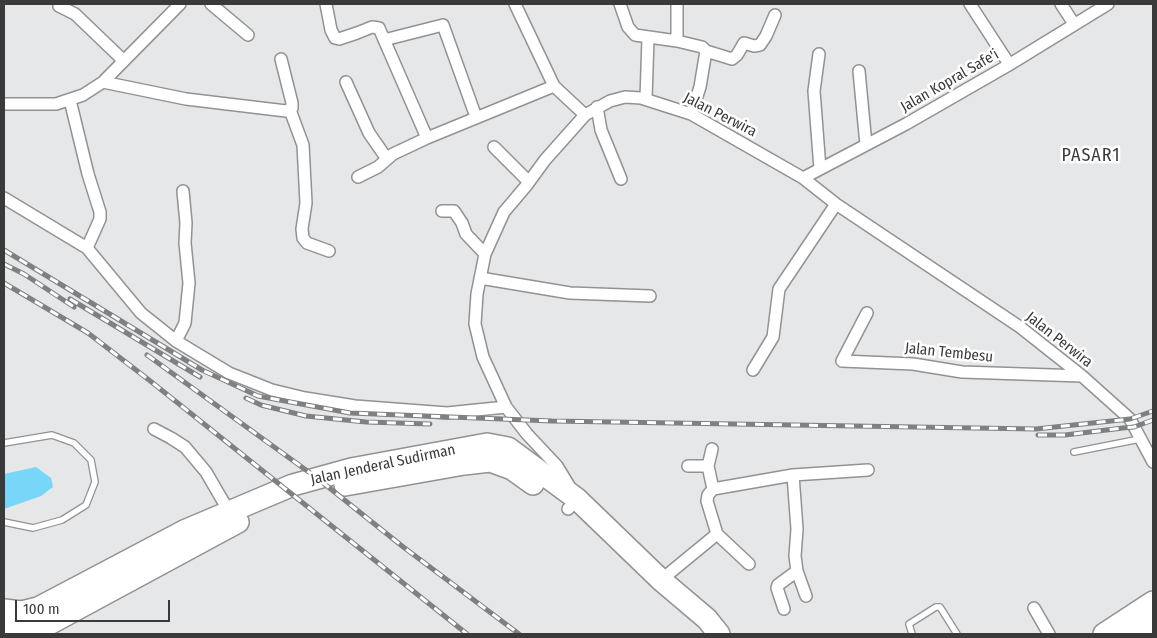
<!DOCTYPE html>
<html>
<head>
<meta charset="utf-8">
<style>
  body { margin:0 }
  #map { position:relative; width:1157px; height:638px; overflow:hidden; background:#e6e7e9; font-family:"Fira Sans Condensed",sans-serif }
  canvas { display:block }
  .frame { position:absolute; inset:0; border:5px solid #3a3a3b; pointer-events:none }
  .scale { position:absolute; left:15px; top:600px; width:155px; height:22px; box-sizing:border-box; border:2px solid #3a3a3b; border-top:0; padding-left:6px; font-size:15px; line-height:18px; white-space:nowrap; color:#3a3a3b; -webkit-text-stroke:4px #fff; paint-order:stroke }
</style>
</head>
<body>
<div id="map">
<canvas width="1157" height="638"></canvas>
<div class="frame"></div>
<div class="scale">100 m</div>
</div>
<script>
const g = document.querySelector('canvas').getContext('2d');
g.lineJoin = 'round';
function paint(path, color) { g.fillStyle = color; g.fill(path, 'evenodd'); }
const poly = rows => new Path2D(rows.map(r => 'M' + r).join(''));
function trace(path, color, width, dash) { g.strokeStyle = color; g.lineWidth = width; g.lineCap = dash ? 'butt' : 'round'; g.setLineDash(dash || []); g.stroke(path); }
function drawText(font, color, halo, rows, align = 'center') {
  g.font = font + ' "Fira Sans Condensed",sans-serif'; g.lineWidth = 5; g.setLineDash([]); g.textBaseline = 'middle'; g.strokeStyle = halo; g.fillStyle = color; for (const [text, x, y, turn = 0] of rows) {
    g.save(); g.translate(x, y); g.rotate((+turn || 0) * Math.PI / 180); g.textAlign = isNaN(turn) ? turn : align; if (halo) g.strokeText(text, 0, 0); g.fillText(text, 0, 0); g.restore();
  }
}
paint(poly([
  [36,467,51,478,53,487,41,496,4,509,4,474]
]), '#78d7f8');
const lane = poly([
  [4,443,52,435,74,443,91,460,95,482,86,505,62,520,33,528,4,522],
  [1074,452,1140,439],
  [912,634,909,624,936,607,940,607,957,634]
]);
const street = poly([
  [211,4,248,35],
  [326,4,331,30,335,38,339,39,357,33,372,27,379,28,427,138],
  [515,4,554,86,585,115],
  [620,4,628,27,635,35,677,41,702,47,706,51,700,87,691,114],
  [970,4,1009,64],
  [1061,4,1074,24],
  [59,6,75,14,124,61],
  [384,40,443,25,476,117],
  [677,41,677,4],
  [706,51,732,59,737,55,744,43,754,46,760,45,766,36,775,15],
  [819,54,814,91,820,169],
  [859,71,866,145],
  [103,82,186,99,286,111,292,108,292,103,281,59],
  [346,82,369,133,387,159],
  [646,99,648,38],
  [70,100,88,174,100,212,100,219,87,248],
  [4,104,56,104,83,95,103,82,180,4],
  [597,107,601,130,621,179],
  [290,110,303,145,306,203,302,229,303,238,307,243,329,251],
  [494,147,529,182],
  [358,177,378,167,393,154,427,138,554,86],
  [803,178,906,124,1007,66,1108,4],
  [4,198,87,248,141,313,176,341,229,373,272,390,305,398,355,406,447,413,506,407],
  [442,211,454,211,462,223,466,234,485,254],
  [480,278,570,293,650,296],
  [867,313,842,361,913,364,962,372,1082,376],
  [176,341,185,323,189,283,185,243,186,223,183,191],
  [753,370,773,337,779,289,836,204],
  [154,429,171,438,185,447,206,472,231,515],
  [712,449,708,466,713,489],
  [688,466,708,466],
  [793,475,797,529,795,556,797,571,806,596],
  [568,509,577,499,557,466,527,434,506,407,483,357,475,324,477,294,485,254,504,212,526,186,545,160,585,115,610,101,625,97,641,98,691,114,803,178,836,204,1020,327,1082,376,1130,419,1153,462],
  [717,534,749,564],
  [661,580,717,534,707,501,708,495,713,489,793,475,868,470],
  [1034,608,1049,634],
  [784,609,777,588,778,585,797,571]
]);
const highway = poly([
  [345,485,464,464,490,461,512,469,533,484],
  [4,610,22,612,38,608,184,531,293,485,351,469,487,444,508,448,577,499,661,580,707,619,719,634],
  [4,628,38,627,51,623,238,522],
  [1104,634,1153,602],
  [1134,634,1153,621]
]);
trace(lane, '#919294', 8);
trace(street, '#919294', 14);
trace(highway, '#919294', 24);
trace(lane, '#fff', 5.5);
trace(street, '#fff', 11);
trace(highway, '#fff', 21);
const rail = poly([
  [4,250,202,370,258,396,350,413,552,421,1036,429,1130,419,1153,411],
  [4,264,24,274,74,307],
  [4,283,88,333,149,380,467,634],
  [70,299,200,377],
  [147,355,317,478,402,546,519,634],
  [246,398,261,405,306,416,366,422,430,424],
  [1038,435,1065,435,1123,428,1134,427,1153,420]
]);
trace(rail, '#7f8081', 5);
trace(rail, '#fff', 3, [9]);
drawText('15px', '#3a3a3b', '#fff', [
  ["Jalan Kopral Safe'i",950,81,-30],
  ["Jalan Perwira",720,115,27],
  ["Jalan Perwira",1059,340,38],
  ["Jalan Tembesu",949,353,6],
  ["Jalan Jenderal Sudirman",383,465,-12]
]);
g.letterSpacing = '1px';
drawText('18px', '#3a3a3b', '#fff', [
  ["PASAR1",1091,156]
]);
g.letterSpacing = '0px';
</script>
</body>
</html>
